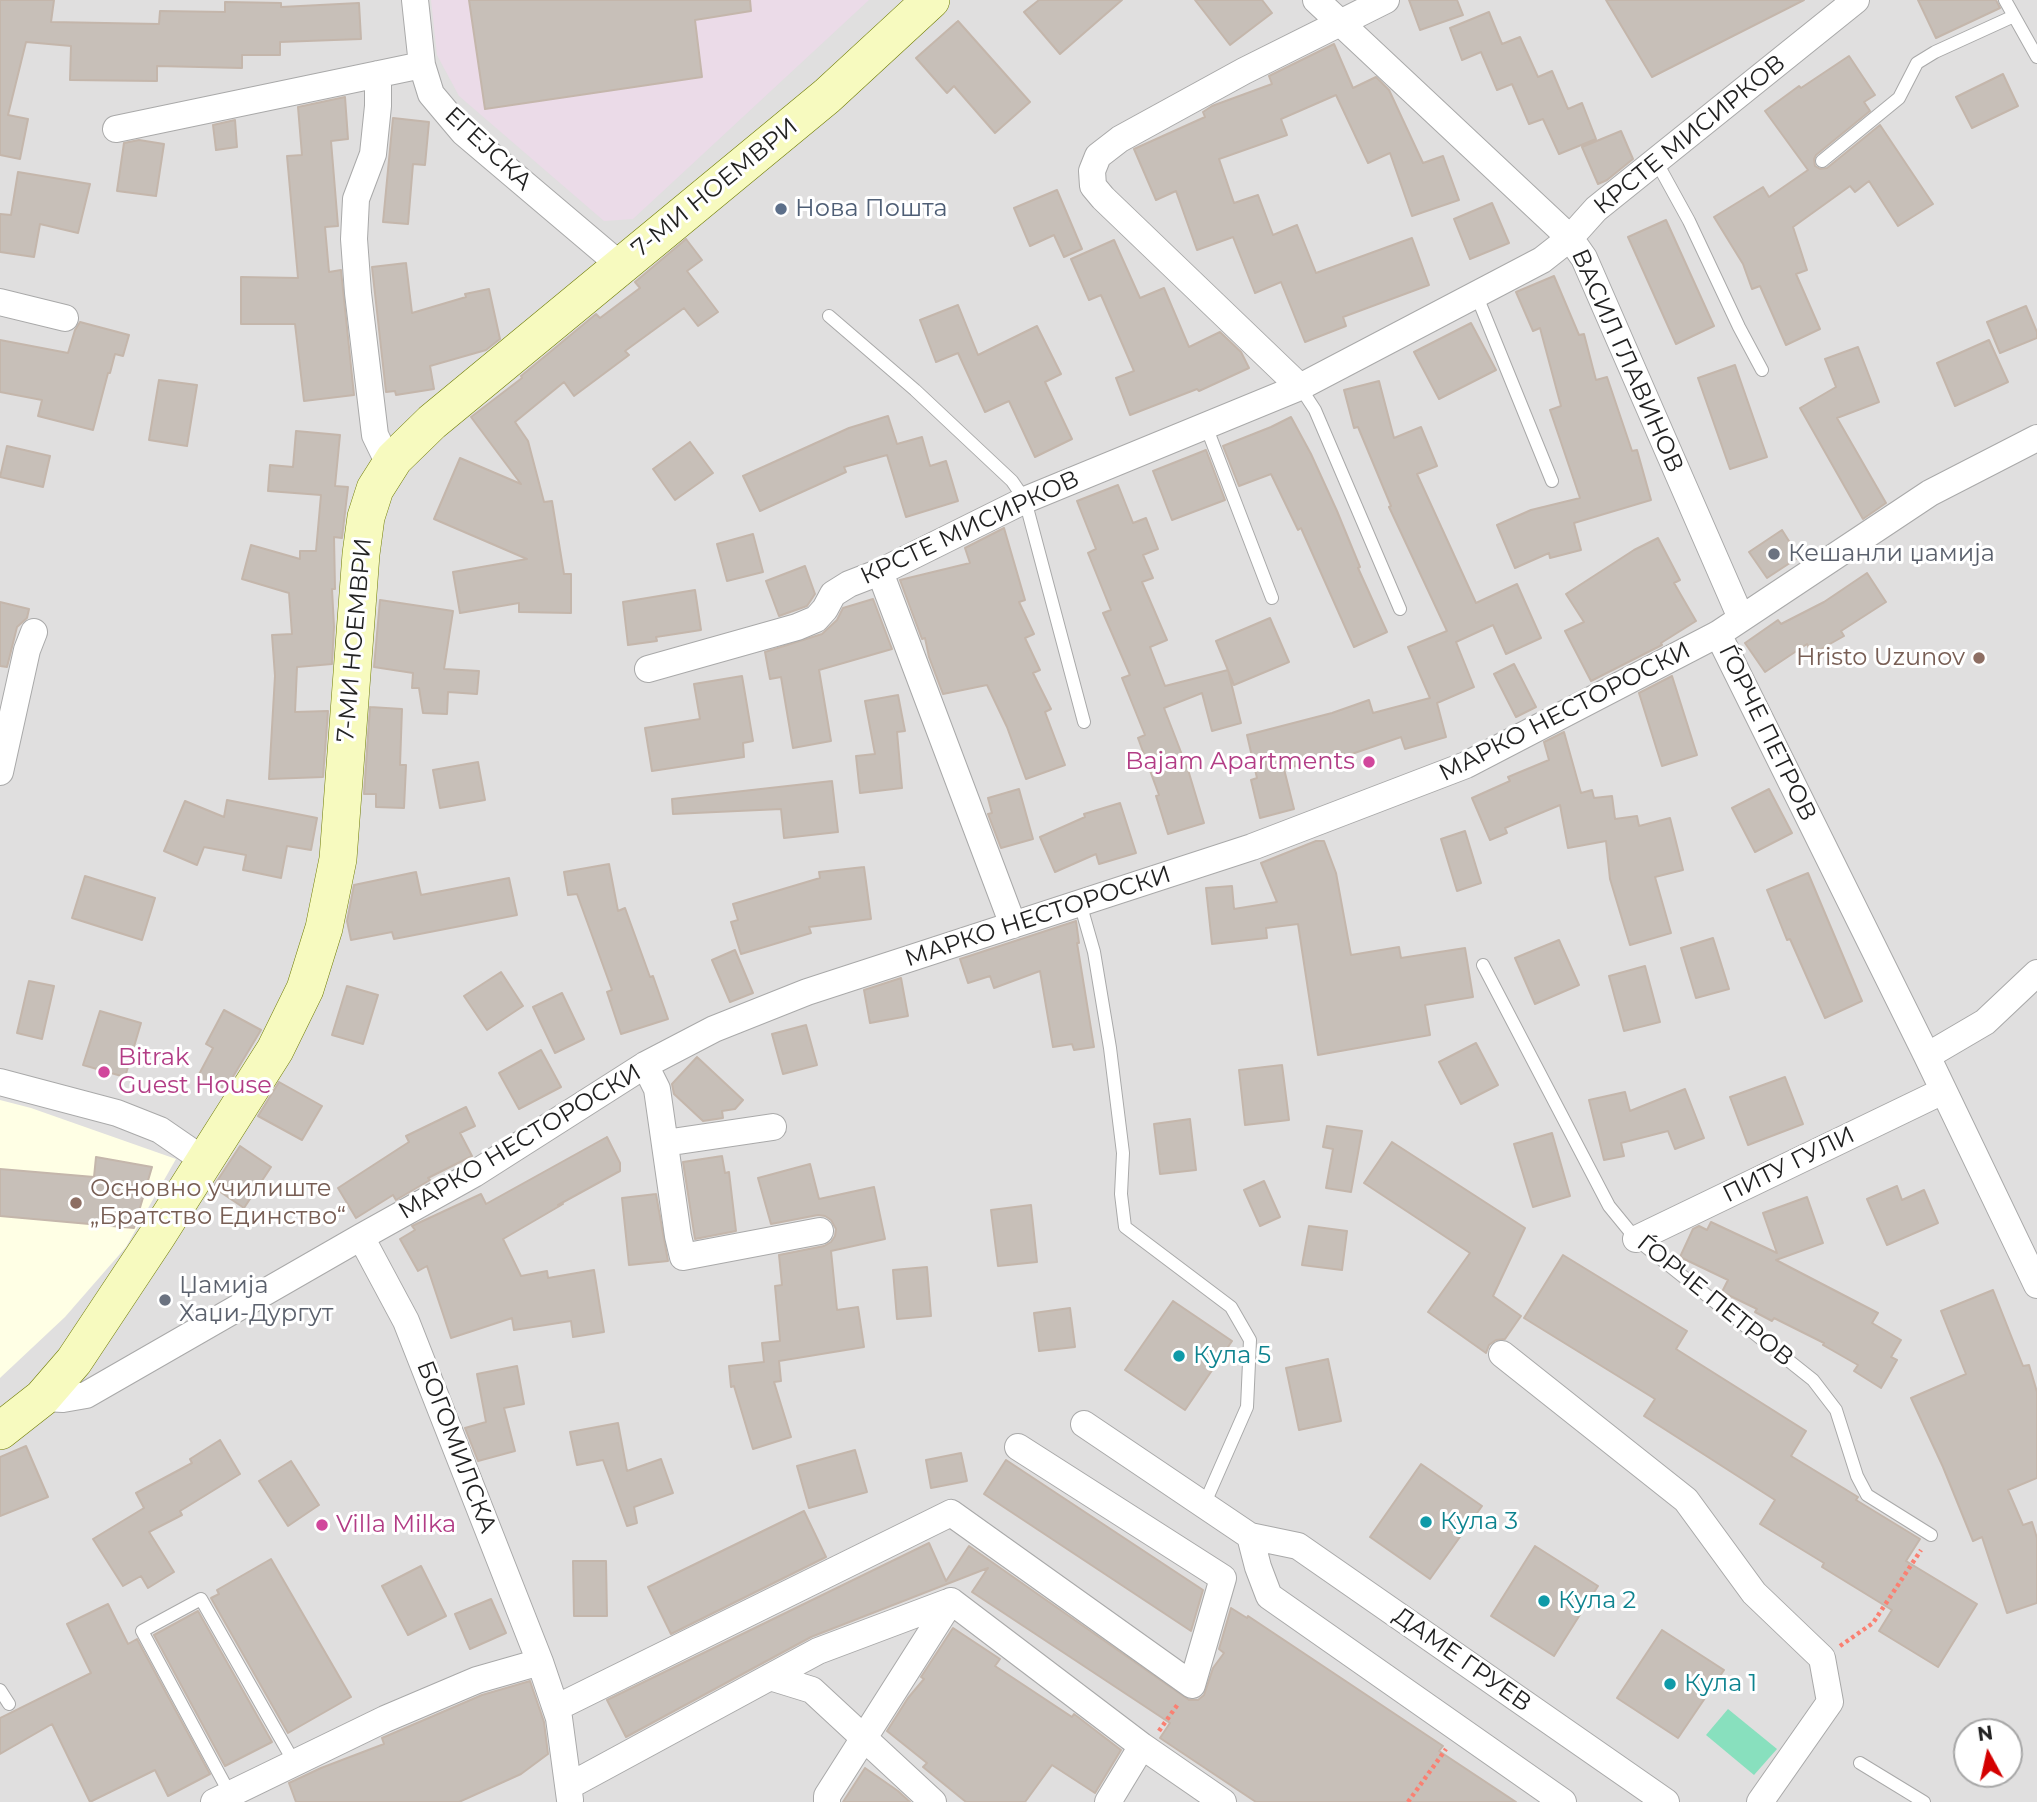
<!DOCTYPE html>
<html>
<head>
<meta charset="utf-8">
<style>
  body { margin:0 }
  #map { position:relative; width:2037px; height:1802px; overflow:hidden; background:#f2efe9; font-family:Montserrat,sans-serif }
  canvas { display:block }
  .north { position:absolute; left:1953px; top:1718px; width:70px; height:70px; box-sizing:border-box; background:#fff; border:2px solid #a7a7a7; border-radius:50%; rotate:352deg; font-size:19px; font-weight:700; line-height:28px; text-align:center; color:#222 }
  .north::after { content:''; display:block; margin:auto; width:24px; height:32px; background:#d40000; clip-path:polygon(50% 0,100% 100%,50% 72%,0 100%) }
</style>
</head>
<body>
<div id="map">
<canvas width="2037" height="1802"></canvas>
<div class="north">N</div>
</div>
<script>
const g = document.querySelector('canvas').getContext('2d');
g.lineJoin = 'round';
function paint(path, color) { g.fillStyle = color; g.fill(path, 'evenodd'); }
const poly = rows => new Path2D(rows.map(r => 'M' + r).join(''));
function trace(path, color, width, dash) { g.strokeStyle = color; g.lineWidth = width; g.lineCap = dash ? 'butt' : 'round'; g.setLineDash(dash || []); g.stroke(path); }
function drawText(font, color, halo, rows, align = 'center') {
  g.font = font + ' Montserrat,sans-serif'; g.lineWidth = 6; g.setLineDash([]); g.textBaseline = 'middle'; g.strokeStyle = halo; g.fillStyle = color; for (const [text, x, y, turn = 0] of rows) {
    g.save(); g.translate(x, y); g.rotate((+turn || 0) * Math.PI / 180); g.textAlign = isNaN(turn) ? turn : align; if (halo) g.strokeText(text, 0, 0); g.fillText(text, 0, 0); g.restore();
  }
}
paint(poly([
  [0,0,2037,0,2037,1802,0,1802],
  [1967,1732,2009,1732,2009,1774,1967,1774]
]), '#e0dfdf');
paint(poly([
  [431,0,869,0,633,219,604,221,459,96,437,55]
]), '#ebdbe8');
paint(poly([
  [0,1100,31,1108,176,1159,126,1247,65,1317,0,1378]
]), '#ffffe5');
paint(poly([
  [1728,1709,1777,1749,1754,1775,1706,1735]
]), '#88e0be');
const building = poly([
  [0,0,54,0,51,22,159,24,160,11,225,12,225,2,281,3,281,7,359,3,361,39,280,42,280,55,242,55,242,68,157,66,157,81,70,80,71,46,26,42,8,115,28,119,20,159,0,155,0,0],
  [469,0,750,0,751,11,695,20,702,77,485,109,469,0],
  [1039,0,1122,0,1060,54,1024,12,1039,0],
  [1195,0,1262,0,1272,13,1230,45,1195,0],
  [1409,0,1457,0,1463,15,1420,30,1409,0],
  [1606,0,1804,0,1652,77,1606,0],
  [1918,0,1996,0,2000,8,1936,38,1918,0],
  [1489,12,1502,44,1520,37,1538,77,1552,71,1568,109,1582,103,1596,139,1559,154,1543,119,1529,124,1512,84,1497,90,1481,52,1462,60,1450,28,1489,12],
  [958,21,1030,102,995,133,954,86,947,93,916,58,958,21],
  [1334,44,1353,88,1376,77,1389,90,1423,163,1443,156,1459,200,1412,216,1390,153,1368,163,1336,95,1281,119,1287,135,1219,159,1234,203,1258,195,1273,235,1297,225,1316,273,1412,238,1429,285,1343,317,1346,326,1305,342,1281,282,1255,293,1233,237,1197,250,1176,191,1156,200,1134,149,1205,117,1203,112,1212,106,1272,84,1269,76,1334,44],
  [1849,56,1875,95,1864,102,1870,111,1816,155,1814,159,1815,166,1820,169,1827,168,1880,125,1933,204,1898,226,1869,181,1855,192,1850,186,1793,227,1807,270,1796,274,1820,329,1786,345,1760,286,1752,289,1743,264,1714,217,1763,187,1769,197,1808,170,1765,111,1799,86,1801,88,1849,56],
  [2003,74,2018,106,1972,128,1956,97,2003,74],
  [345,97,348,139,331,141,338,226,325,227,329,272,341,270,354,395,304,401,295,324,241,324,241,277,298,278,287,156,302,155,298,107,345,97],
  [393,118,429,122,425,165,413,164,408,224,383,222,393,118],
  [235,120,237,147,216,150,213,125,235,120],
  [1621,131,1633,159,1607,180,1598,184,1582,147,1621,131],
  [139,140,164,144,156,196,117,191,124,143,139,140],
  [18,172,90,184,78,233,40,224,34,257,0,252,0,214,11,215,18,172],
  [1057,190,1082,249,1064,257,1054,235,1030,246,1014,208,1057,190],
  [1492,203,1509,243,1470,259,1454,219,1492,203],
  [1666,220,1714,326,1676,344,1628,237,1666,220],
  [686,239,702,260,687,271,718,312,698,326,684,308,625,351,629,355,574,396,564,382,515,422,528,441,544,502,552,501,564,574,571,574,571,613,519,612,519,603,460,613,453,572,527,559,434,519,460,458,521,484,471,417,522,378,521,376,596,314,600,318,640,288,635,282,686,239],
  [1114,240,1140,298,1164,288,1189,347,1220,332,1241,352,1249,368,1199,391,1197,389,1130,415,1116,378,1134,371,1101,295,1089,300,1071,259,1114,240],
  [406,263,412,313,466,297,465,294,489,289,500,339,486,350,430,366,434,389,396,395,395,391,386,392,372,267,406,263],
  [1554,276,1579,335,1584,334,1596,380,1607,377,1632,451,1637,450,1651,500,1574,523,1581,550,1550,558,1549,553,1515,568,1497,525,1531,510,1580,498,1550,410,1561,406,1540,328,1533,331,1516,292,1554,276],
  [958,305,978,355,1037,326,1061,374,1045,382,1072,439,1035,457,1009,401,985,412,958,353,936,362,920,320,958,305],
  [2026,306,2037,332,2037,338,2000,353,1987,322,2026,306],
  [80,322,129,335,123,356,115,354,110,373,108,373,93,430,38,416,42,400,0,392,0,340,68,353,75,330,80,322],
  [1471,323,1496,370,1439,399,1414,352,1471,323],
  [1989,340,2008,382,1955,406,1937,363,1989,340],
  [1858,347,1879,402,1837,418,1886,503,1863,519,1800,408,1836,387,1825,359,1858,347],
  [1735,365,1767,457,1730,469,1698,378,1735,365],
  [159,380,197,385,187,446,149,440,159,380],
  [1379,381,1394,438,1421,427,1437,466,1417,474,1476,603,1517,584,1541,638,1506,654,1493,625,1456,642,1474,687,1437,703,1446,737,1405,749,1401,737,1343,757,1342,754,1284,769,1294,809,1260,818,1251,780,1257,778,1247,735,1332,713,1369,700,1373,713,1430,698,1408,647,1447,631,1389,507,1391,506,1358,427,1354,428,1344,390,1379,381],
  [888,416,897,444,922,437,930,466,946,461,958,501,906,517,887,455,844,467,846,472,760,511,743,476,849,428,888,416],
  [1291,417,1311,454,1337,511,1360,567,1358,568,1387,632,1354,647,1301,528,1298,530,1271,474,1239,486,1223,446,1271,427,1291,417],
  [296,431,340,435,335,486,348,487,342,538,334,537,335,589,332,589,334,627,332,664,297,667,295,712,328,711,323,777,269,779,275,676,272,635,292,634,289,593,242,579,251,545,300,559,300,551,316,551,321,495,268,491,270,465,293,467,296,431],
  [690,442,713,473,675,500,653,469,690,442],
  [7,446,50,456,43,487,0,477,7,446],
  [1206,450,1225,500,1172,520,1153,471,1206,450],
  [1118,485,1133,523,1146,518,1158,549,1143,555,1153,578,1142,582,1167,640,1150,647,1165,686,1228,670,1241,723,1212,731,1202,693,1164,708,1189,773,1204,823,1168,834,1156,796,1159,795,1138,738,1145,735,1122,678,1130,675,1103,613,1111,610,1088,553,1096,549,1077,501,1118,485],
  [1004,528,1025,600,1019,602,1034,634,1025,638,1040,670,1033,673,1051,709,1045,712,1065,765,1026,779,1007,727,987,685,943,694,929,657,925,638,922,639,900,580,970,563,965,548,1004,528],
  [1782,530,1799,557,1767,578,1749,552,1782,530],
  [753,534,763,572,727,581,717,544,753,534],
  [1658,538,1680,580,1674,583,1696,621,1661,643,1662,645,1591,681,1565,631,1584,622,1566,594,1634,550,1658,538],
  [805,566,815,594,807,606,779,616,766,581,805,566],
  [1867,573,1886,602,1841,631,1844,636,1812,654,1807,644,1765,672,1745,643,1778,620,1781,624,1824,602,1867,573],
  [695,590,701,630,656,637,657,641,628,645,623,602,695,590],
  [873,599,892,649,819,670,831,741,793,748,781,677,770,679,765,652,822,634,837,620,843,608,873,599],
  [380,600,453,611,444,669,479,671,477,694,448,692,447,714,423,713,419,688,412,688,413,673,374,667,380,600],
  [0,602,29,609,27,618,17,627,7,667,0,666,0,602],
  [1270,618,1289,662,1234,685,1216,641,1270,618],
  [1514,664,1536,707,1516,717,1494,674,1514,664],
  [742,676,753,741,743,743,744,757,652,771,645,728,700,719,694,684,742,676],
  [1672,676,1697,755,1662,766,1639,693,1672,676],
  [898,695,905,731,897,732,902,788,860,793,856,756,875,754,865,701,898,695],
  [370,707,402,709,400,765,406,765,404,808,376,807,376,794,364,794,370,707],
  [1564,732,1581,793,1592,790,1594,798,1612,796,1615,819,1637,816,1639,826,1670,818,1683,870,1655,877,1671,933,1630,945,1610,879,1606,841,1568,848,1560,805,1505,828,1507,833,1490,840,1472,798,1510,781,1508,777,1549,760,1544,742,1564,732],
  [478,762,485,800,440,808,433,770,478,762],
  [832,781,838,832,784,838,781,809,673,814,672,799,832,781],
  [1019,789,1033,839,1001,848,988,814,992,813,988,798,1019,789],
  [1769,789,1792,833,1755,852,1732,808,1769,789],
  [227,800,317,818,311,850,287,846,281,878,243,870,246,855,204,847,197,865,164,851,185,801,224,817,227,800],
  [1120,803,1136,853,1099,864,1096,854,1055,872,1040,837,1085,817,1084,814,1120,803],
  [1465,831,1481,883,1457,891,1441,839,1465,831],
  [1316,841,1324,841,1336,873,1351,955,1399,947,1401,958,1465,948,1473,997,1425,1005,1430,1035,1318,1055,1298,924,1266,928,1267,938,1212,944,1206,888,1232,886,1234,909,1277,902,1261,863,1316,841],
  [609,864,618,911,625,908,650,977,653,976,668,1019,621,1034,607,992,612,990,577,894,568,895,564,872,609,864],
  [864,867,871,919,809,927,811,933,741,954,731,922,738,920,733,904,820,878,819,872,864,867],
  [416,872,421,895,509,878,517,915,394,939,392,932,351,940,347,921,354,885,416,872],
  [1808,873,1862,1001,1825,1018,1790,939,1787,940,1767,890,1808,873],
  [85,876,155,898,142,940,72,918,85,876],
  [1076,921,1079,943,1077,943,1094,1047,1074,1050,1072,1044,1053,1047,1040,971,994,988,990,976,968,983,960,959,1076,921],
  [1713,938,1729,989,1696,998,1681,948,1713,938],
  [1559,940,1579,985,1535,1004,1515,958,1559,940],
  [735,950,753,993,730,1002,712,960,735,950],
  [1645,966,1660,1022,1624,1031,1609,976,1645,966],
  [501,972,523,1006,487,1030,464,996,501,972],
  [901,978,908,1016,870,1023,864,990,901,978],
  [29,981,54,986,42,1039,17,1033,29,981],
  [347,986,378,995,363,1044,332,1035,347,986],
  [562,993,584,1039,555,1053,533,1007,562,993],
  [224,1010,261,1030,222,1095,196,1080,213,1048,206,1044,224,1010],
  [100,1011,141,1023,125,1077,83,1065,100,1011],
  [806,1025,817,1065,783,1074,772,1034,806,1025],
  [1476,1043,1498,1085,1461,1104,1439,1062,1476,1043],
  [541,1050,561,1087,519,1109,499,1073,541,1050],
  [697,1057,743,1100,735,1109,722,1111,723,1118,703,1121,674,1094,672,1084,697,1057],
  [1282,1065,1289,1120,1245,1125,1239,1070,1282,1065],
  [1785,1077,1803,1124,1748,1145,1730,1097,1785,1077],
  [279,1082,322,1106,302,1140,258,1116,279,1082],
  [1685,1089,1704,1138,1675,1149,1668,1131,1621,1143,1624,1156,1604,1160,1589,1100,1625,1092,1630,1111,1685,1089],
  [466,1107,475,1126,460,1133,472,1156,428,1178,430,1180,396,1200,393,1195,356,1218,338,1188,409,1142,406,1136,466,1107],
  [1190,1119,1196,1170,1160,1174,1154,1124,1190,1119],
  [1327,1126,1362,1131,1351,1192,1326,1188,1333,1149,1323,1147,1327,1126],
  [1552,1133,1570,1196,1533,1207,1514,1144,1552,1133],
  [607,1137,620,1163,620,1171,558,1205,563,1204,503,1239,521,1276,547,1271,548,1278,594,1270,604,1332,573,1337,571,1321,514,1330,512,1318,451,1338,427,1266,418,1271,400,1239,415,1230,412,1226,481,1194,486,1204,607,1137],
  [1392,1142,1525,1228,1493,1296,1521,1316,1505,1339,1496,1340,1489,1345,1486,1353,1428,1312,1470,1253,1364,1183,1392,1142],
  [240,1146,271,1167,244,1208,213,1187,240,1146],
  [722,1156,725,1173,729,1172,736,1231,695,1239,683,1162,722,1156],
  [96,1157,152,1167,134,1228,0,1216,0,1169,94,1177,96,1157],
  [810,1164,819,1199,874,1187,885,1239,831,1251,837,1310,858,1307,864,1347,779,1361,781,1381,774,1382,791,1437,753,1449,734,1386,731,1387,729,1366,764,1362,762,1343,780,1341,775,1286,782,1285,779,1255,824,1246,831,1242,835,1236,836,1229,831,1220,825,1216,818,1215,771,1224,758,1178,810,1164],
  [1264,1181,1280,1217,1260,1226,1244,1190,1264,1181],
  [1897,1186,1902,1200,1924,1190,1938,1223,1887,1245,1867,1199,1897,1186],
  [656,1194,668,1261,629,1265,622,1198,656,1194],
  [1807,1197,1823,1243,1776,1260,1878,1313,1872,1323,1901,1340,1891,1357,1897,1360,1881,1388,1854,1371,1858,1365,1823,1345,1824,1343,1774,1318,1772,1321,1755,1312,1757,1309,1722,1292,1728,1280,1680,1257,1693,1229,1699,1226,1707,1230,1711,1222,1777,1253,1763,1213,1807,1197],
  [1031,1205,1037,1262,998,1266,991,1210,1031,1205],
  [1309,1226,1347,1231,1342,1270,1302,1265,1309,1226],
  [1563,1255,1687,1331,1676,1349,1806,1431,1791,1456,1858,1497,1856,1500,1920,1539,1906,1561,1977,1604,1938,1667,1879,1631,1892,1610,1822,1567,1824,1563,1760,1524,1775,1500,1644,1416,1655,1399,1524,1318,1563,1255],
  [927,1267,931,1316,897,1319,893,1270,927,1267],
  [1993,1290,2023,1366,2029,1365,2037,1392,2037,1478,2008,1490,2023,1525,2032,1522,2037,1538,2037,1603,2007,1613,1982,1537,1973,1541,1943,1467,1911,1398,1966,1374,1941,1311,1993,1290],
  [1173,1301,1232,1341,1185,1410,1125,1370,1173,1301],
  [1070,1308,1075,1347,1039,1351,1034,1313,1070,1308],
  [1328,1359,1341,1421,1299,1430,1286,1368,1328,1359],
  [517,1366,524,1404,504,1408,515,1451,478,1461,465,1428,486,1422,477,1374,517,1366],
  [618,1423,627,1471,661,1459,673,1493,634,1507,637,1523,627,1526,603,1460,577,1465,570,1432,618,1423],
  [220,1440,240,1474,180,1511,182,1515,149,1532,174,1572,148,1588,141,1576,123,1586,93,1539,144,1508,136,1493,192,1463,190,1459,220,1440],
  [26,1446,48,1497,0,1516,0,1457,26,1446],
  [855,1450,867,1492,809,1508,797,1466,855,1450],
  [961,1453,967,1481,931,1488,926,1460,961,1453],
  [1006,1460,1203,1590,1191,1631,984,1494,1006,1460],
  [291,1461,319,1505,288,1526,259,1481,291,1461],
  [1421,1464,1482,1506,1430,1579,1370,1537,1421,1464],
  [804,1511,826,1557,671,1634,648,1587,804,1511],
  [929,1543,946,1581,969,1546,1189,1700,1198,1700,1204,1695,1213,1668,1224,1653,1219,1649,1231,1608,1247,1618,1248,1616,1443,1746,1439,1751,1516,1802,1256,1802,1160,1738,1170,1723,972,1592,988,1568,811,1637,626,1737,607,1700,929,1543],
  [1535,1546,1598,1586,1554,1656,1491,1616,1535,1546],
  [271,1559,351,1697,288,1733,211,1598,219,1594,217,1590,271,1559],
  [573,1561,606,1561,607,1616,574,1616,573,1561],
  [421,1566,446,1616,408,1635,382,1586,421,1566],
  [491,1599,506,1633,470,1649,455,1614,491,1599],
  [108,1604,128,1644,137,1639,210,1774,168,1796,155,1770,90,1802,52,1724,0,1754,0,1718,91,1673,67,1624,108,1604],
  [198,1611,272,1742,225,1766,154,1635,198,1611],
  [953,1628,1000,1659,995,1666,1072,1717,1074,1714,1078,1717,1121,1750,1095,1793,1052,1765,1025,1802,966,1802,923,1767,927,1763,887,1731,908,1698,924,1679,921,1677,953,1628],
  [1662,1630,1724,1670,1678,1738,1617,1698,1662,1630],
  [530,1681,544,1722,548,1754,521,1774,459,1802,296,1802,289,1783,321,1768,384,1744,382,1738,482,1695,530,1681],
  [865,1768,898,1791,910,1802,843,1802,865,1768]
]);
paint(building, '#c7bfb8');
trace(building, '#c4b6ab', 2);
const lane = poly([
  [2005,0,2037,57],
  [1656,161,1689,221,1739,327,1762,370],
  [1822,161,1899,98,1917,63,1935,52,2014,16],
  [1476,294,1552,481],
  [829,316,915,390,1012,481,1025,500,1084,722],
  [1300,387,1315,410,1400,609],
  [1206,426,1272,598],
  [1080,903,1094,952,1110,1048,1123,1153,1121,1194,1125,1227,1231,1307,1250,1340,1247,1407,1204,1505],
  [1483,965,1609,1206,1636,1239,1813,1380,1836,1410,1857,1476,1867,1495,1931,1535],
  [0,1690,9,1704],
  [1860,1763,1924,1802],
  [230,1794,142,1631,201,1599,294,1762]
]);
const street = poly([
  [415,0,422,65,431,94,463,132,620,265],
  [1316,0,1570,238,1584,258,1741,618],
  [378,74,378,106,373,154,356,199,354,239,358,293,375,435,390,466],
  [116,129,422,65],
  [0,302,65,318],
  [1300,387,1103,198,1093,186,1092,171,1098,156,1120,139,1244,71,1386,0],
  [880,572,1013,925],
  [1718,634,1927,1056,2037,1285],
  [648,669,797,627,816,619,825,609,833,594,849,584,880,572,1025,500,1300,387,1542,260,1570,238,1596,209,1856,0],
  [0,772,27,650,34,632],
  [1927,1056,1985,1022,2037,973],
  [645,1065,657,1089,678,1236,683,1257,820,1231],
  [0,1082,117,1113,160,1130,205,1161],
  [665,1143,773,1127],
  [361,1237,406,1321,540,1662,559,1718,570,1800],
  [1636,1239,1943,1091],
  [1502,1354,1686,1500,1754,1593,1822,1658,1830,1702,1760,1802],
  [42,1398,63,1399,86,1395,361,1237,474,1174,645,1065,714,1029,807,992,1252,847,1466,765,1718,634,1930,493,2037,438],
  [1084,1424,1250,1536,1298,1546,1666,1802],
  [1250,1536,1258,1567,1269,1596,1563,1802],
  [770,1677,812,1690,933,1802],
  [556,1708,951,1513,1192,1685,1223,1578,1018,1447],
  [569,1786,818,1651,951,1601,1142,1746,1223,1802],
  [214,1802,385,1719,477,1680,540,1662],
  [827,1802,827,1796,951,1601],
  [1108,1802,1142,1746]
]);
const secondary = poly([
  [0,1431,42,1398,74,1361,157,1236,275,1050,305,989,324,928,338,859,361,554,366,517,375,489,394,459,432,422,827,96,931,0]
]);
trace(lane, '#a9a9a9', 14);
trace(street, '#a9a9a9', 28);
trace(secondary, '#707d05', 38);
trace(poly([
  [1840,1646,1873,1623,1921,1550],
  [1159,1731,1178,1704],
  [1408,1802,1446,1749]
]), '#fa8072', 4.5, [3.5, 3.5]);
trace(lane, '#fff', 12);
trace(street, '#fff', 26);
trace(secondary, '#f7fabf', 37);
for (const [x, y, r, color] of [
  [781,209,7,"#5c6f8a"],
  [1774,554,7,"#6b7280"],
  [1979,658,7,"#8d6e63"],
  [1369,762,7,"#d1479c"],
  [104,1072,7,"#d1479c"],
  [76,1203,7,"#8d6e63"],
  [165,1300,7,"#6b7280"],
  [1179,1356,7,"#0f9aa8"],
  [1426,1522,7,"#0f9aa8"],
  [322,1525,7,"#d1479c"],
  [1544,1601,7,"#0f9aa8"],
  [1670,1684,7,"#0f9aa8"]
]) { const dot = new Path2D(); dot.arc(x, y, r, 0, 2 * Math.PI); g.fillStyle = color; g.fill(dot); trace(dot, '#fff', 2.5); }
drawText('24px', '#222', '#fff', [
  ["КРСТЕ МИСИРКОВ",1690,135,-39],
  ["ЕГЕЈСКА",488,149,43],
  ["7-МИ НОЕМВРИ",715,188,-39],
  ["ВАСИЛ ГЛАВИНОВ",1627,361,66],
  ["КРСТЕ МИСИРКОВ",970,528,-25],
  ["7-МИ НОЕМВРИ",355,640,-85],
  ["МАРКО НЕСТОРОСКИ",1565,712,-27],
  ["ЃОРЧЕ ПЕТРОВ",1767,733,64],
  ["МАРКО НЕСТОРОСКИ",1038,917,-18],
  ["МАРКО НЕСТОРОСКИ",520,1142,-31],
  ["ПИТУ ГУЛИ",1789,1165,-26],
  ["ЃОРЧЕ ПЕТРОВ",1715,1301,39],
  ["БОГОМИЛСКА",456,1447,69],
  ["ДАМЕ ГРУЕВ",1462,1660,35]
]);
drawText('24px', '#4e5e75', '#fff', [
  ["Нова Пошта",795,209]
], 'left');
drawText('24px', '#5b616d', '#fff', [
  ["Кешанли џамија",1788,554],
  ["Џамија",179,1286],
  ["Хаџи-Дургут",179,1314]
], 'left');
drawText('24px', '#785e54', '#fff', [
  ["Hristo Uzunov",1965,658],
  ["Основно училиште",90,1189,"left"],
  ["„Братство Единство“",90,1217,"left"]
], 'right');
drawText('24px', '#b23c85', '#fff', [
  ["Bajam Apartments",1355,762,"right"],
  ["Bitrak",118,1058],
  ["Guest House",118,1086],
  ["Villa Milka",336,1525]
], 'left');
drawText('24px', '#0d838f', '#fff', [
  ["Кула 5",1193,1356],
  ["Кула 3",1440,1522],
  ["Кула 2",1558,1601],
  ["Кула 1",1684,1684]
], 'left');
</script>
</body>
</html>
